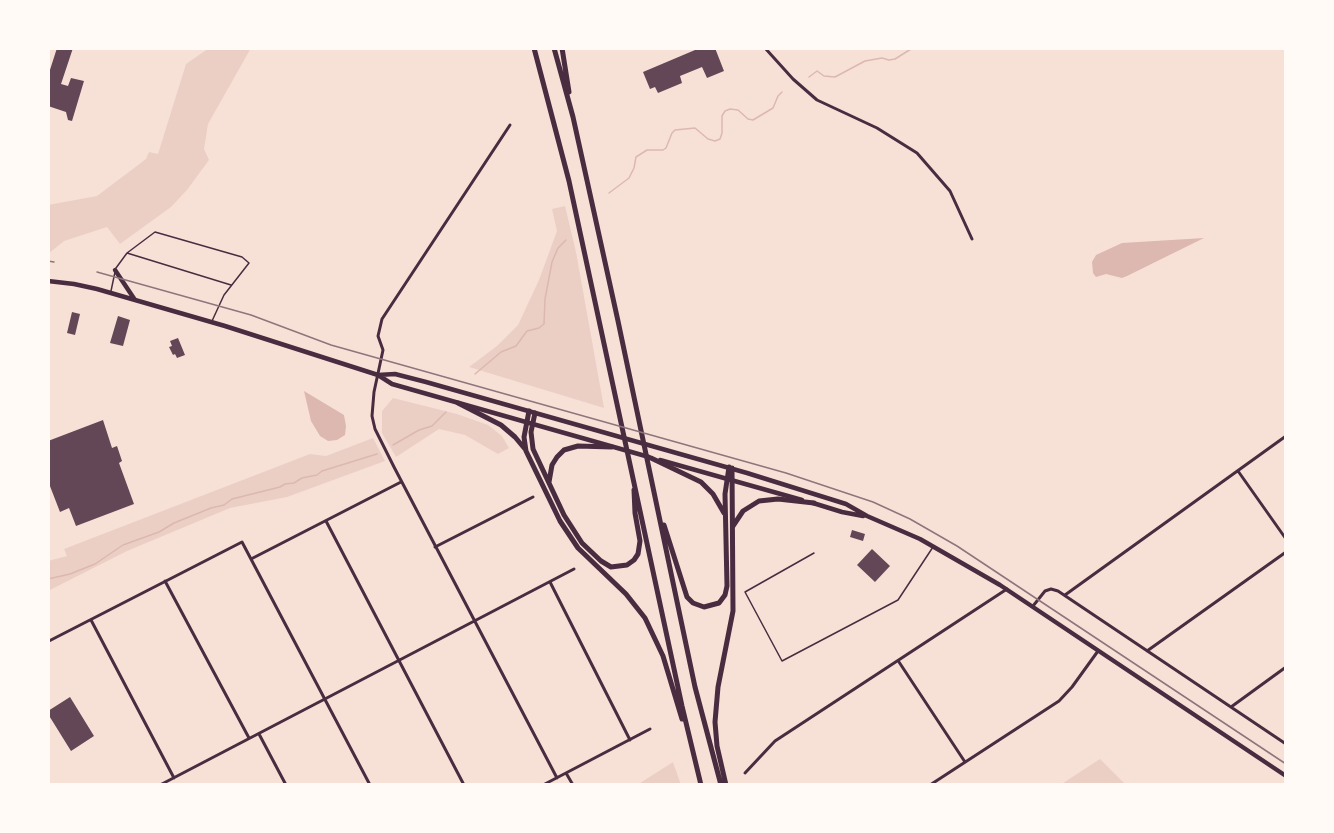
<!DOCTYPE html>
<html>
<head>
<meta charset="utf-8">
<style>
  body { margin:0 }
  #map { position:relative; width:1334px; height:833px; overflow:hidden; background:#f7e1d7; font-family:Inter,sans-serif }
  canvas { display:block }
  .frame { position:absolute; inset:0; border:50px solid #fffaf5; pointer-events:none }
</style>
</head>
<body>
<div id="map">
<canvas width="1334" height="833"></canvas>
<div class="frame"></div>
</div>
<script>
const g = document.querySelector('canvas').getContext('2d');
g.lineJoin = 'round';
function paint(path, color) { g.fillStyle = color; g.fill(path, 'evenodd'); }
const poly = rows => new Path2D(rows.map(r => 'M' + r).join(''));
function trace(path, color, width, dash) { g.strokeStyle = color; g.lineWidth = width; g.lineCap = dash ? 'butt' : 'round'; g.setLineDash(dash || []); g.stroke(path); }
paint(poly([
  [209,48,251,48,208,124,204,149,209,160,187,190,171,207,120,244,107,227,64,241,48,254,48,205,97,196,146,159,149,152,158,154,186,64],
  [565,206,576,252,604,408,469,367,497,346,518,325,539,280,557,231,552,209],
  [393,398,457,414,488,425,502,436,509,448,498,454,465,435,439,429,396,457,382,433,382,411],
  [373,438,385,461,287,497,230,508,127,551,48,591,48,561,67,556,64,549,310,454,326,456],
  [1100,759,1126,785,1060,785],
  [673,762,681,785,637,785]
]), '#ebcfc5');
paint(poly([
  [1204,238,1127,276,1122,278,1106,274,1096,277,1093,273,1092,262,1096,255,1122,243],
  [304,391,344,415,346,426,345,435,337,440,328,441,320,436,311,421]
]), '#dcb8b0');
trace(poly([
  [809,77,817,71,824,76,835,77,865,61,882,58,889,60,895,59,911,49,917,48],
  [609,193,629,178,634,168,636,157,647,150,663,150,666,148,672,133,675,130,695,128,708,139,715,141,720,139,722,133,722,116,725,111,730,109,738,110,748,119,753,120,773,108,778,96,782,92],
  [475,374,501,352,516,346,527,331,539,328,544,324,545,299,552,262,558,248,566,240],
  [393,445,419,430,432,426,446,412],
  [48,579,70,574,95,564,123,545,159,532,174,523,211,508,224,505,232,499,280,487,285,484,294,483,302,478,317,475,322,471,377,454],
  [660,785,662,785]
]), '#dcb8b0', 1.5);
paint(poly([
  [57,48,73,48,61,84,68,86,71,78,84,81,72,121,68,120,66,112,48,106,48,76],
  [694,48,715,48,724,71,707,78,702,67,680,76,682,83,658,93,655,87,650,89,643,72,695,50],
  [72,312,80,314,75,335,67,333],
  [118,316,130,320,123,346,110,343],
  [178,338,185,355,177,358,175,354,173,355,169,347,172,346,170,341],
  [103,420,112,448,117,446,122,461,119,463,134,504,76,526,69,508,60,512,48,481,48,441],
  [852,530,865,534,863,541,850,537],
  [872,549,890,566,875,582,857,565],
  [70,697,94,736,71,751,48,714,48,711]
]), '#644757');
trace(poly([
  [127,253,231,285],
  [116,268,127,253,155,232,242,257,249,263,224,295,212,321],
  [111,291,115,272],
  [814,553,745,592,782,661,898,600,933,547]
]), '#4a2c40', 1.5);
trace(poly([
  [765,48,793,79,817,100,877,128,917,153,950,191,972,239],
  [510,125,382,319,378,336,383,350,374,392,372,416,375,429,394,467,557,778],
  [1238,471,1286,539],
  [326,521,464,785],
  [435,547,533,497],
  [251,559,401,482],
  [165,581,249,738],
  [550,582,630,740],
  [1065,595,1286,436],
  [1033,606,1045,591,1051,589,1058,591,1286,744],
  [91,620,174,778],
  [49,641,242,542,370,785],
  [1147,651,1286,552],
  [899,662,965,762],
  [1231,707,1286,667],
  [259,734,286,785],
  [566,773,573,785],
  [745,773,775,741,1007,589],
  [160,785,574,569],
  [543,785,650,729],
  [930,785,1059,701,1072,687,1098,651]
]), '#4a2c40', 3);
trace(poly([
  [115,270,135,300],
  [48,281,74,284,97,289,225,326,378,375,392,384,649,457],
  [378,375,395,374,426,382,747,473,846,504,867,516,920,539,1000,585,1286,776],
  [660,460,802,500],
  [813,503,842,512,863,516]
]), '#4a2c40', 4.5);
trace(poly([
  [534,48,569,181,682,706,701,785],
  [554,48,573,117,618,321,695,687,721,785],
  [562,48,569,92],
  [458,403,501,425,515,437,525,449],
  [529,411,524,437,526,451,560,521,578,548,626,594,645,618,663,656,682,719],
  [535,413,531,432,533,449,564,515,582,543,601,561,611,567,627,565,634,560,638,554,640,541,635,513,634,490],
  [651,458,701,482,713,494,724,513],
  [549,482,552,465,557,457,564,450,578,446,612,447],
  [664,525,687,597,693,603,704,607,719,603,725,595,727,586,725,494,729,467],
  [733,526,743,511,759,501,778,499,814,503],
  [726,785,717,746,715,722,718,687,733,611,732,468]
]), '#4a2c40', 5);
trace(poly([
  [48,261,54,262],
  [97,272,251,315,331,345,786,473,873,502,910,519,957,546,1286,764]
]), '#8f747c', 1.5);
</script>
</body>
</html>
